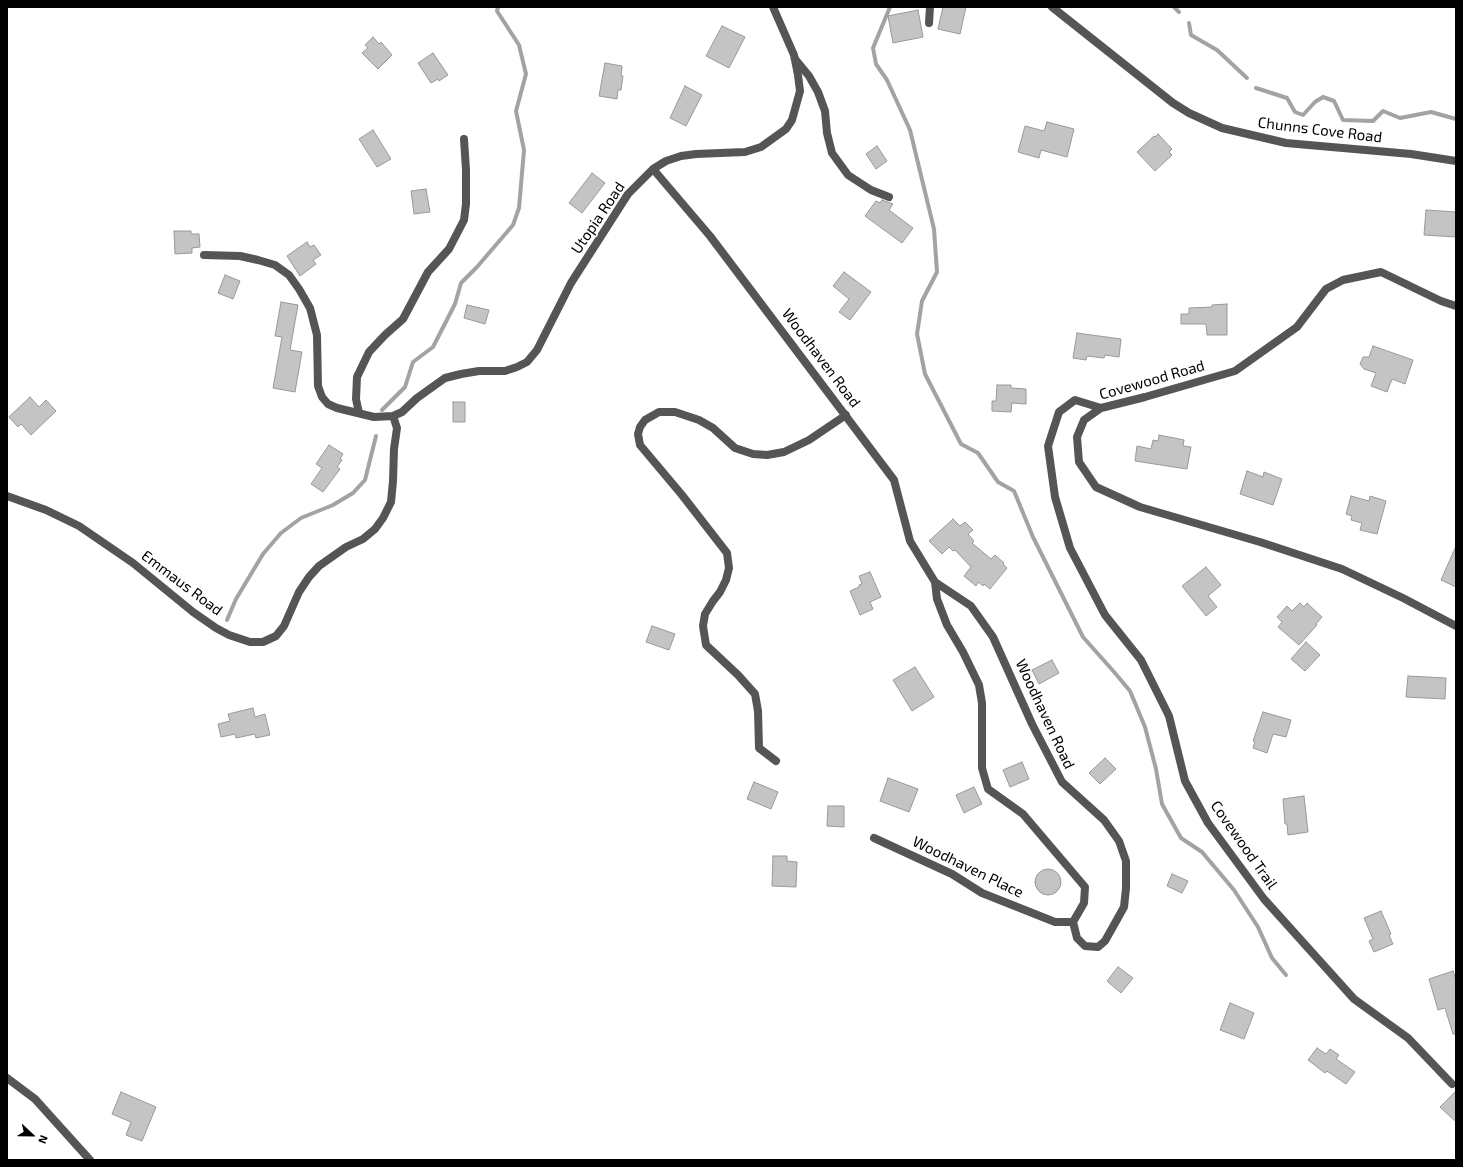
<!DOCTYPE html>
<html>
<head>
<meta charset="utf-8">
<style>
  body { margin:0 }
  #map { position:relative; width:1463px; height:1167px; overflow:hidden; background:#fff; font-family:"Exo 2",sans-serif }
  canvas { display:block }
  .frame { position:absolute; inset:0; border:8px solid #000; pointer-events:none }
  .north { position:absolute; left:12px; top:1115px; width:40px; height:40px; -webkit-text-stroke:3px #fff; paint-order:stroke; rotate:112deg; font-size:11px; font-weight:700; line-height:16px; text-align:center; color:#000 }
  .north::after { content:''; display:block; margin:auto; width:14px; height:18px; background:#000; clip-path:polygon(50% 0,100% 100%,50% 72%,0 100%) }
</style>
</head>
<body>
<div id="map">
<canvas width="1463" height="1167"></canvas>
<div class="frame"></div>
<div class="north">N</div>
</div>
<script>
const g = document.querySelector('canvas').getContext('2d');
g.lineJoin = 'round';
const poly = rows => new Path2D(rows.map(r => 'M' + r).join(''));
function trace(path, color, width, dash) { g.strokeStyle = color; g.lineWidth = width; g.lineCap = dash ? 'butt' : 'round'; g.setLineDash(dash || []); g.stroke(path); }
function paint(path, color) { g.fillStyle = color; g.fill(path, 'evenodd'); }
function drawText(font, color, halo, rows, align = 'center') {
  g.font = font + ' "Exo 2",sans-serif'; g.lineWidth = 3; g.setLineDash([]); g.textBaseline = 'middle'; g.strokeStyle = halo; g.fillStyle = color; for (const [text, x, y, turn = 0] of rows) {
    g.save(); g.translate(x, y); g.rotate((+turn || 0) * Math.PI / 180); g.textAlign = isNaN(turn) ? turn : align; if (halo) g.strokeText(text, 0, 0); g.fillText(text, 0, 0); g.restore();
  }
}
trace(poly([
  [890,7,873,48,876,64,887,80,910,130,934,229,937,272,922,301,917,334,925,374,961,444,978,453,998,482,1014,491,1033,537,1083,637,1115,673,1130,691,1145,727,1156,769,1162,804,1181,838,1202,852,1234,890,1258,927,1272,958,1286,975],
  [1174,7,1179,12],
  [1189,23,1191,35,1217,50,1247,78],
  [1256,88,1287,98,1295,112,1303,115,1315,102,1323,97,1334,101,1343,120,1373,121,1383,111,1400,118,1431,112,1456,119],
  [382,410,405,387,413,362,433,347,455,304,461,283,477,267,513,225,519,208,524,150,516,111,526,74,519,45,497,11,498,7],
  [227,620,236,599,263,554,281,533,301,518,333,505,353,493,365,480,376,436]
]), '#a3a3a3', 4);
const building = poly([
  [943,7,966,7,960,34,938,29,943,7],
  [918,10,923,37,893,43,888,16,918,10],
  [722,26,745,37,729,68,706,56,722,26],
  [373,37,379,44,381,42,392,55,378,69,362,53,368,48,365,45,373,37],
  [433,53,448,75,439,81,438,79,431,83,418,63,433,53],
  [605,63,622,66,621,76,623,76,621,90,618,90,617,99,599,96,605,63],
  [685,86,702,95,686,126,670,118,685,86],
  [1047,122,1074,129,1067,157,1041,150,1039,158,1018,152,1025,126,1044,131,1047,122],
  [373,130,391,159,377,167,359,139,373,130],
  [1158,134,1172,149,1169,152,1172,155,1155,171,1137,152,1154,136,1155,137,1158,134],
  [877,146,887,161,876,169,866,154,877,146],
  [592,173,605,183,582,213,569,203,592,173],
  [426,189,430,212,414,214,411,191,426,189],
  [882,200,893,204,889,210,913,228,902,243,865,216,876,201,880,203,882,200],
  [1426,210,1456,212,1456,237,1424,235,1426,210],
  [174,231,191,231,191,234,199,234,200,247,192,248,192,253,175,254,174,231],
  [307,242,310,247,314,245,321,255,313,260,316,264,300,276,287,256,307,242],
  [844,272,871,292,850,320,839,312,849,299,833,286,844,272],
  [225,275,240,281,233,299,218,293,225,275],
  [281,302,298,305,290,350,302,352,295,392,273,388,282,337,275,336,281,302],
  [1227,304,1227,335,1207,335,1206,324,1181,324,1181,314,1189,314,1189,308,1212,307,1212,305,1227,304],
  [467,305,489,310,485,324,464,318,467,305],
  [1077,333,1121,339,1119,357,1105,355,1104,358,1087,356,1086,360,1073,358,1077,333],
  [1373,346,1413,360,1405,384,1392,379,1387,392,1371,386,1376,373,1364,369,1360,364,1363,357,1369,357,1373,346],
  [997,385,1011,385,1011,388,1026,389,1026,404,1012,403,1011,412,992,411,992,401,996,401,997,385],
  [30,397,39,407,46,400,56,411,31,435,21,424,18,427,9,417,30,397],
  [453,402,465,402,465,422,453,422,453,402],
  [1159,435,1184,440,1183,446,1191,447,1187,469,1135,461,1137,446,1151,449,1153,440,1158,441,1159,435],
  [329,445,343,454,340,459,342,460,337,467,340,469,323,492,311,484,322,468,316,464,329,445],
  [1247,471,1263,477,1264,472,1282,479,1273,505,1240,494,1247,471],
  [1351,496,1369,501,1370,496,1386,501,1377,534,1360,530,1362,523,1351,520,1352,516,1346,514,1351,496],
  [953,519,960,526,965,522,973,530,968,534,974,541,972,543,991,559,995,555,1004,563,1003,564,1007,568,990,589,984,584,983,586,978,582,976,586,964,576,971,567,955,550,953,551,949,547,942,554,929,541,953,519],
  [1456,546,1456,587,1441,580,1456,546],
  [1206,567,1221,585,1208,596,1217,607,1206,616,1182,586,1206,567],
  [870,572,881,597,870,602,873,609,860,615,850,591,859,587,859,585,862,584,859,576,870,572],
  [1300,603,1304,607,1307,603,1322,617,1316,624,1317,625,1299,645,1278,627,1282,622,1277,617,1287,606,1292,611,1300,603],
  [652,626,675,634,669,650,646,642,652,626],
  [1306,642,1320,655,1305,671,1291,659,1306,642],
  [1052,660,1059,673,1039,684,1032,670,1052,660],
  [915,667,934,697,912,711,893,680,915,667],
  [1408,676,1446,678,1445,699,1406,697,1408,676],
  [253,708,255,717,265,714,270,735,256,738,255,734,236,738,235,734,221,737,218,724,230,721,228,714,253,708],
  [1263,712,1291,720,1286,737,1273,734,1267,753,1253,748,1255,741,1253,741,1263,712],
  [1105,758,1116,769,1100,784,1089,773,1105,758],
  [1022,762,1029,779,1010,787,1003,770,1022,762],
  [888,778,918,789,909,812,880,801,888,778],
  [754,782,778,792,771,809,747,799,754,782],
  [974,787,982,804,964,813,956,795,974,787],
  [1304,796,1308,832,1288,835,1287,824,1285,824,1283,799,1304,796],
  [828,806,844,806,844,827,827,826,828,806],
  [773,856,787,856,787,861,797,862,796,887,772,886,773,856],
  '1035 882a13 13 0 1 1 26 0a13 13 0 1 1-26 0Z',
  [1172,874,1188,881,1182,893,1167,886,1172,874],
  [1381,911,1391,934,1389,935,1393,944,1374,952,1369,941,1373,939,1364,918,1381,911],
  [1118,967,1133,978,1121,993,1107,981,1118,967],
  [1453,971,1456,980,1456,1034,1453,1034,1445,1008,1438,1010,1429,979,1453,971],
  [1230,1003,1254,1013,1244,1039,1220,1030,1230,1003],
  [1317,1048,1326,1054,1330,1049,1339,1055,1336,1059,1355,1072,1346,1084,1327,1071,1325,1073,1308,1060,1317,1048],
  [1456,1091,1456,1122,1440,1107,1456,1091],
  [121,1092,156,1107,142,1141,126,1135,131,1122,112,1114,121,1092]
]);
paint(building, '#c4c4c4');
trace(building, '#999', 1);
trace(poly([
  [929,23,930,7],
  [795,59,809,76,818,92,825,111,827,133,832,153,848,175,871,190,889,197],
  [359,413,356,399,357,377,369,352,385,335,403,319,428,272,449,249,464,220,466,204,466,170,464,139],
  [776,761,759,748,758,711,755,694,738,675,706,645,703,626,705,614,713,601,720,592,726,580,729,568,727,553,682,495,640,445,638,434,640,427,645,420,659,412,675,412,699,420,713,428,735,448,753,454,767,455,784,452,809,440,846,415]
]), '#555', 8);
trace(poly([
  [1052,7,1173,103,1189,113,1222,128,1286,143,1411,154,1456,161],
  [653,169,710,236,894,480,910,541,935,582,971,606,993,637,1032,724,1062,782,1104,820,1119,841,1126,861,1126,888,1124,907,1105,941,1098,947,1085,946,1077,938,1073,922,1084,903,1085,887,1023,814,988,789,982,768,982,703,979,685,963,652,947,625,937,599,935,582],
  [204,255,240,256,258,260,275,265,289,275,299,289,310,308,317,335,318,386,322,397,328,404,337,408,374,417,393,416,402,412,417,398,445,378,461,374,479,371,505,371,517,367,527,362,537,350,571,283,628,194,653,169,666,161,681,156,696,154,745,152,761,147,786,129,792,120,800,91,798,75,794,55,773,7],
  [1456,306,1441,301,1381,272,1343,280,1326,289,1297,327,1235,371,1145,397,1101,408,1084,420,1077,437,1079,462,1096,487,1140,507,1260,542,1342,569,1403,598,1456,626],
  [1101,408,1075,400,1059,412,1048,446,1055,497,1070,548,1105,615,1141,660,1169,716,1185,781,1208,823,1264,899,1354,999,1408,1038,1452,1084],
  [7,496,46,510,79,526,133,563,193,612,216,628,229,635,250,642,263,642,276,636,284,626,299,592,309,577,319,566,346,547,363,539,375,529,383,518,391,502,393,481,394,449,397,428,393,416],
  [874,838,952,874,982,893,1055,922,1073,922],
  [7,1078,35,1099,90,1160]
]), '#555', 8);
drawText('15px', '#000', '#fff', [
  ["Chunns Cove Road",1320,130,7],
  ["Utopia Road",598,218,-56],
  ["Woodhaven Road",821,358,53],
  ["Covewood Road",1152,380,-16],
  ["Emmaus Road",182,583,37],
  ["Woodhaven Road",1045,714,65],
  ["Covewood Trail",1244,845,55],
  ["Woodhaven Place",968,867,26]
]);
</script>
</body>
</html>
